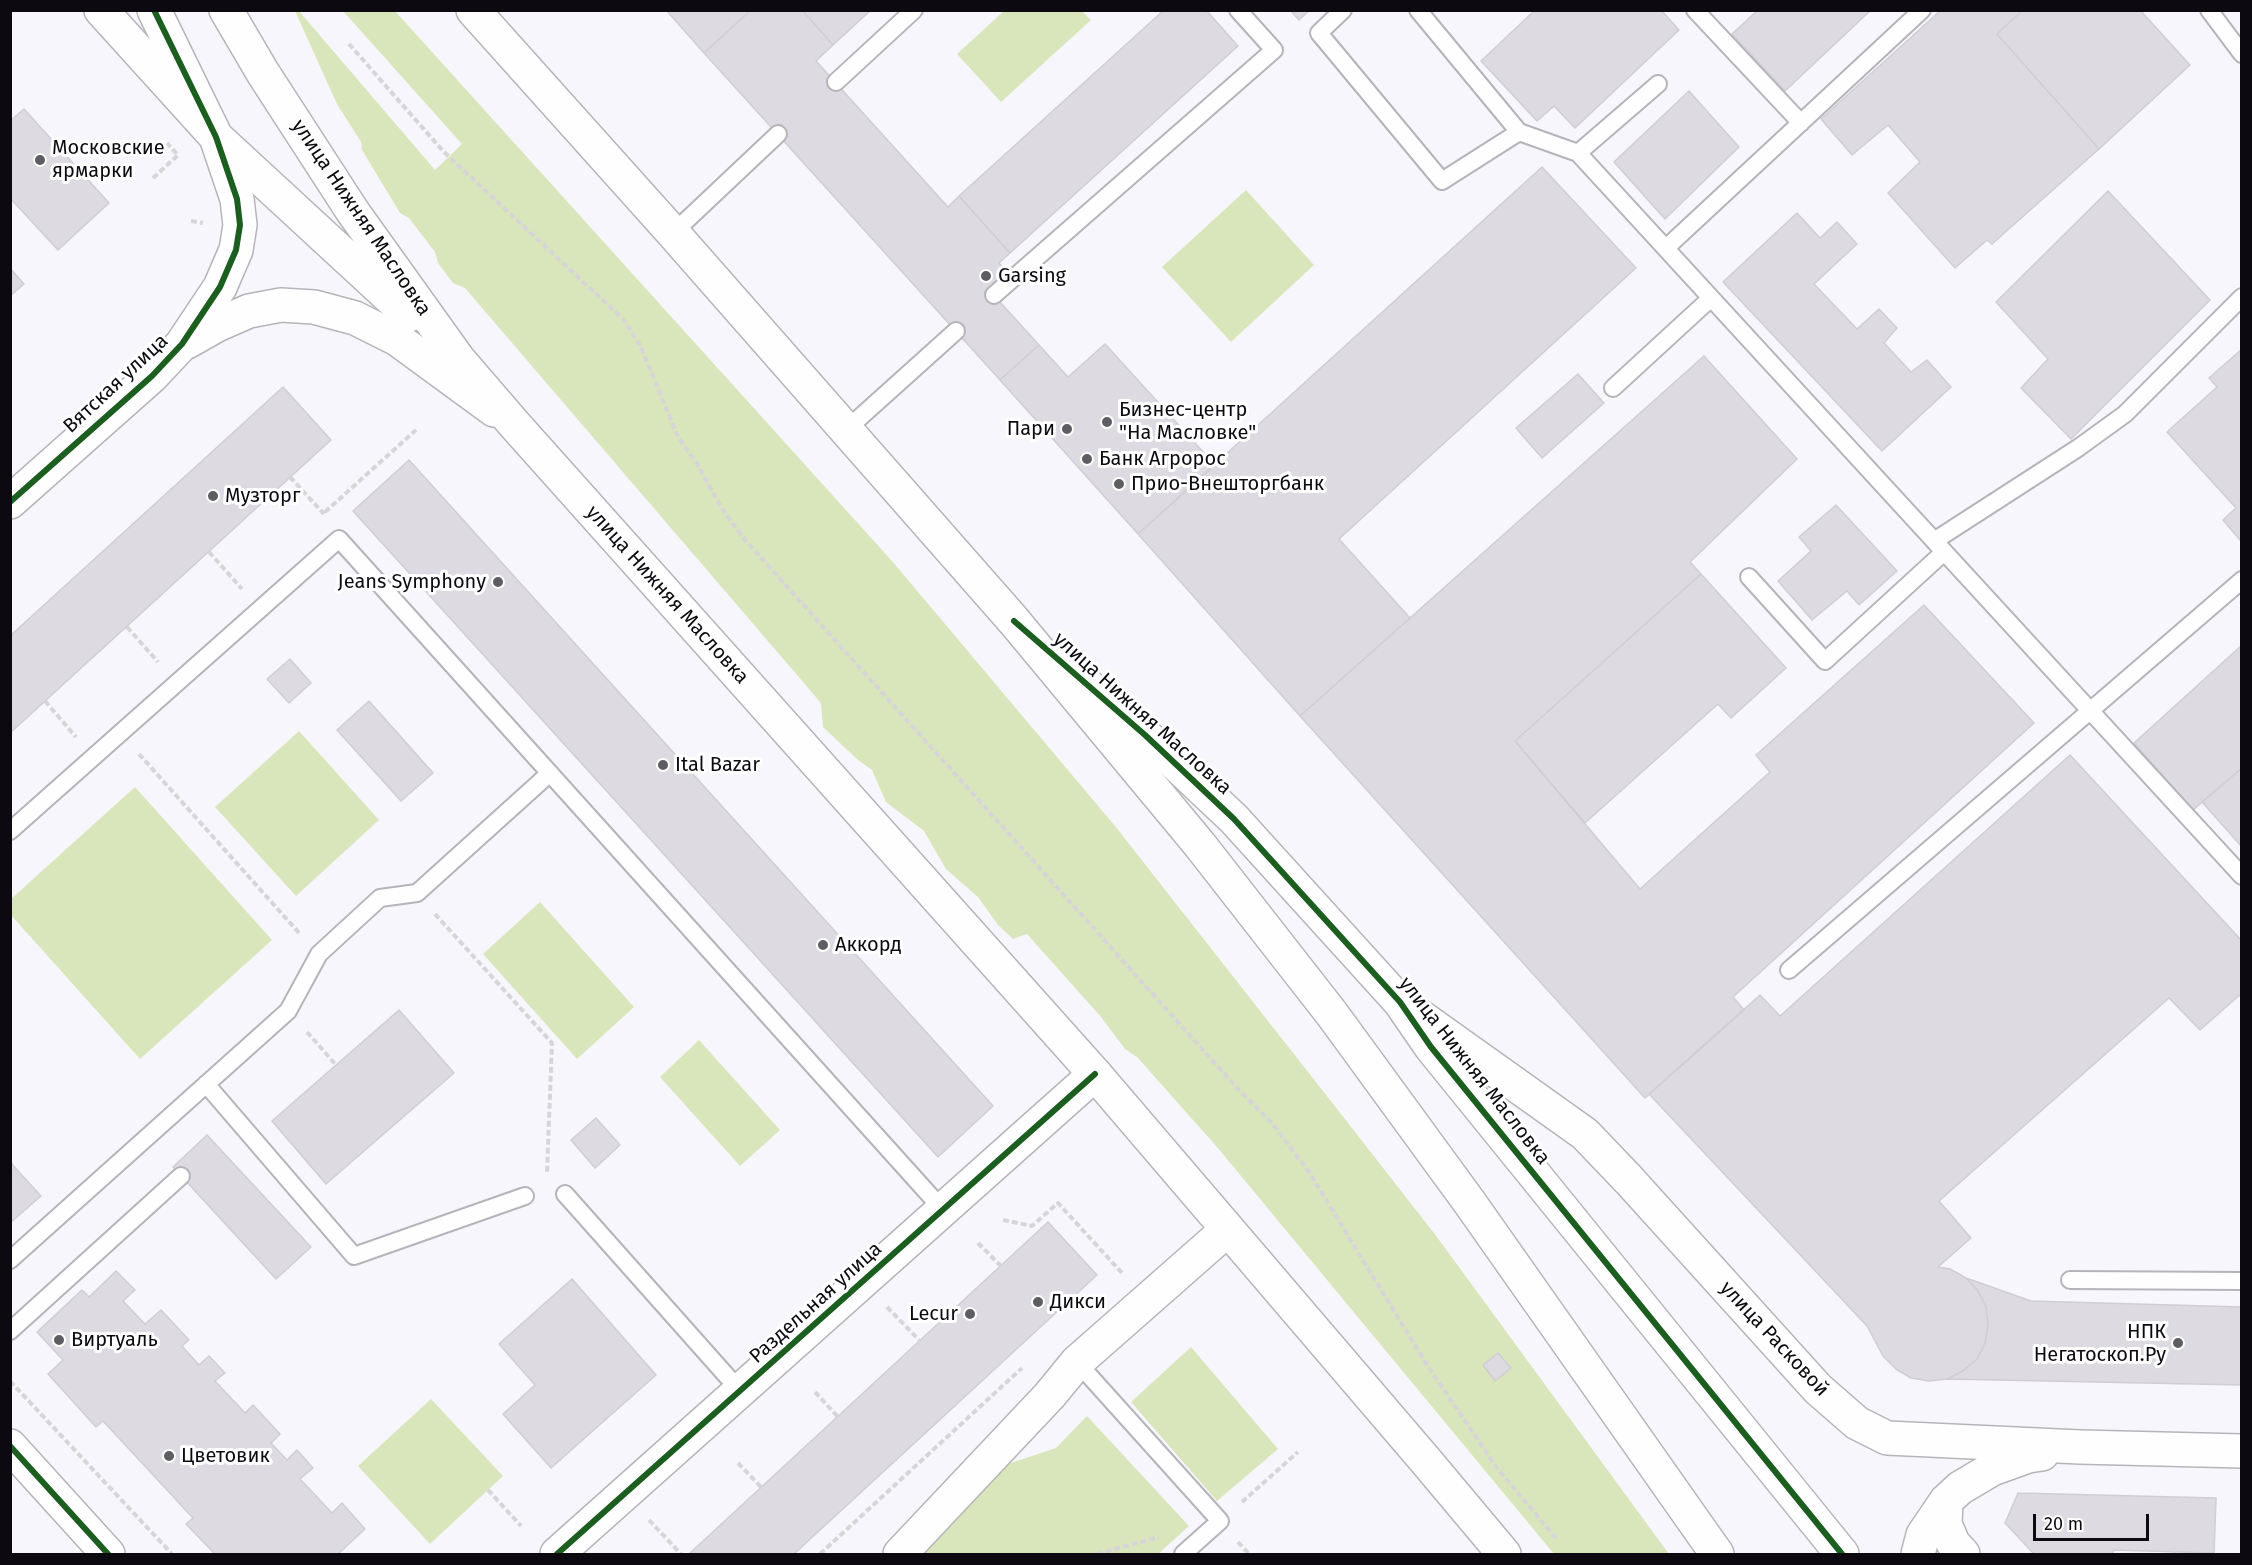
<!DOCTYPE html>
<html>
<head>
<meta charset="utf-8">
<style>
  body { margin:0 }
  #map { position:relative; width:2252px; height:1565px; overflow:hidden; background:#f7f6fc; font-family:"Fira Sans",sans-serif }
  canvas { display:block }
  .frame { position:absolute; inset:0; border:12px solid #0c0a10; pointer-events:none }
  .scale { position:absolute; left:2033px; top:1514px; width:116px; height:27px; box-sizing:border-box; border:3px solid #0c0a10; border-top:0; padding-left:8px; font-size:18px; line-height:21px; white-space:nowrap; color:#0c0a10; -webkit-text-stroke:4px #fff; paint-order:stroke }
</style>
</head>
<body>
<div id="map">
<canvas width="2252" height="1565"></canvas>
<div class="frame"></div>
<div class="scale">20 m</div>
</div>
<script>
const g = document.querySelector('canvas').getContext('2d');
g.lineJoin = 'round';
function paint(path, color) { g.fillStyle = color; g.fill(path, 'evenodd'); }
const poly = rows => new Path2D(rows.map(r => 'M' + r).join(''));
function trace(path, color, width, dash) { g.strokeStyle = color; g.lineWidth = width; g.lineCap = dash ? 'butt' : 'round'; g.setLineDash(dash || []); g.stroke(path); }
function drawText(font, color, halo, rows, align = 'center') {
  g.font = font + ' "Fira Sans",sans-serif'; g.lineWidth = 6; g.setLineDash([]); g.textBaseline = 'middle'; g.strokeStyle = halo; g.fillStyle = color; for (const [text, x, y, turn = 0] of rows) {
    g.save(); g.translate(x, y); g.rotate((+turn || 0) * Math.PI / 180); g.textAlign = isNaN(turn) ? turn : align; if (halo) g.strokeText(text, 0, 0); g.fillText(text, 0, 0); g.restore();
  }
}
paint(poly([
  [1005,10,1082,11,1091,20,1001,102,957,54],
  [295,11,299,11,435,170,462,144,343,11,395,11,892,561,1115,826,1312,1077,1434,1233,1669,1554,1554,1554,1217,1147,1137,1057,1125,1049,1101,1017,1027,934,1013,939,998,925,978,897,946,869,924,831,886,802,872,770,858,760,823,727,821,703,465,288,453,283,438,263,435,252,409,218,400,213,362,150,361,142,337,104],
  [1246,190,1314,265,1231,342,1162,267],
  [299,731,379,820,296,896,215,807],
  [135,787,272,940,140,1059,10,914,11,899],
  [540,902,634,1007,577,1059,483,954],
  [699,1040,780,1130,740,1166,660,1077],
  [1191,1347,1278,1449,1217,1501,1131,1402],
  [431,1399,503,1476,430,1544,358,1466],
  [1087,1416,1189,1526,1158,1554,908,1554,1005,1465,1056,1448]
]), '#d9e6bc');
const building = poly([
  [666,10,751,10,704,53,666,10],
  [751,10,802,10,833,45,816,61,948,207,959,196,1010,253,999,263,1008,273,989,290,1039,345,1000,380,704,53,751,10],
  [802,10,871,10,833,45,802,10],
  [1164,10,1206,10,1238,46,1010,253,959,196,1164,10],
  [1290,10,1310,10,1299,20,1290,10],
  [1535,10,1661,10,1679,30,1575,128,1554,106,1537,121,1481,61,1535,10],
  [1758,10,1871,10,1785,91,1732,34,1758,10],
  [1941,10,2023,10,1997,34,2099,149,1992,244,1987,240,1955,268,1888,193,1920,162,1888,125,1852,155,1821,119,1941,10],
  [2023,10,2140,10,2190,65,2099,149,1997,34,2023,10],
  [1689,91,1739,147,1665,219,1614,162,1689,91],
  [24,109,109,203,58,250,10,198,10,121,24,109],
  [1542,167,1636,268,1339,539,1410,618,1300,716,1138,534,1542,167],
  [2108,191,2210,300,2071,439,2021,388,2048,359,1996,302,2108,191],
  [1797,213,1820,238,1837,222,1857,244,1814,284,1857,329,1879,309,1897,328,1884,343,1911,372,1927,360,1951,387,1882,451,1723,282,1797,213],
  [10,268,24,284,10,296,10,268],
  [1105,344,1215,465,1138,534,1000,380,1039,345,1068,377,1105,344],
  [2242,349,2242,539,2240,540,2223,520,2236,508,2167,432,2217,387,2209,378,2242,349],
  [1704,356,1797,459,1690,562,1701,574,1515,741,1640,889,1770,772,1756,755,1924,605,2034,723,1733,997,1744,1010,1645,1098,1300,716,1704,356],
  [1578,374,1604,403,1542,458,1516,428,1578,374],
  [283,387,331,440,10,733,10,636,283,387],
  [409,460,993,1106,938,1157,353,511,409,460],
  [1836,505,1897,571,1859,605,1847,591,1812,620,1778,581,1811,551,1799,537,1836,505],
  [1701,574,1786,668,1731,718,1718,704,1585,823,1515,741,1701,574],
  [2242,645,2242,768,2193,810,2134,743,2242,645],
  [290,659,311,683,289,703,267,679,290,659],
  [369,701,433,773,401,801,337,730,369,701],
  [2070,755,2242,941,2242,993,2200,1030,2169,998,1939,1201,1971,1238,1938,1267,1950,1269,1966,1278,1978,1291,1986,1307,1988,1325,1985,1343,1977,1359,1963,1371,1947,1379,1929,1381,1911,1378,1896,1369,1883,1356,1867,1326,1649,1094,1760,995,1780,1016,2070,755],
  [2242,768,2242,847,2202,802,2242,768],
  [399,1010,454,1073,326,1184,272,1121,399,1010],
  [596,1118,620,1145,595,1168,571,1140,596,1118],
  [207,1135,311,1247,276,1279,173,1167,207,1135],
  [10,1162,41,1196,10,1223,10,1162],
  [1048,1222,1097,1275,794,1554,689,1554,1048,1222],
  [116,1271,135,1290,123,1301,145,1324,161,1310,189,1340,182,1346,199,1365,209,1356,225,1373,215,1381,245,1413,253,1405,280,1434,271,1443,287,1460,297,1450,313,1468,300,1479,332,1513,342,1503,365,1529,338,1554,215,1554,186,1524,193,1518,103,1421,96,1427,48,1374,63,1360,37,1332,82,1290,89,1297,116,1271],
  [1966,1278,2031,1301,2242,1307,2242,1385,1947,1379,1963,1371,1977,1359,1985,1343,1988,1325,1986,1307,1978,1291,1966,1278],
  [572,1279,656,1375,551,1468,503,1414,535,1385,499,1344,572,1279],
  [1498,1353,1511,1368,1495,1381,1483,1365,1498,1353],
  [2018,1493,2216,1498,2214,1553,2114,1550,2112,1554,2034,1554,2005,1523,2018,1493]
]);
paint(building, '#dddbe1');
trace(building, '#d0ced4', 1.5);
const lane = poly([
  [1343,10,1319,33,1442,181,1519,132],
  [1418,10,1519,132,1578,153],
  [1695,10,1801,123],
  [2209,10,2242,54],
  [836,82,914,10],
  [1658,84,1578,153,2242,876],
  [673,233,778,134],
  [1666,248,1922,10],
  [994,295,1274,50,1238,10],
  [1613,388,1711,298],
  [847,429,956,331],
  [1934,541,2078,448,2125,414,2242,297],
  [1749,577,1825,661,1944,552],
  [10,831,339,539,944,1211],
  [1789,970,2242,580],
  [206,1084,354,1256,525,1196],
  [565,1194,741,1392],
  [10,1260,288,1011,319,954,380,898,417,893,550,773],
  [2070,1280,2242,1281],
  [10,1331,181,1176],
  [1077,1362,1220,1521,1183,1554]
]);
const street = poly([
  [1404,1005,1585,1134,1629,1180,1818,1389,1857,1423,1887,1438,2080,1447,2242,1451],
  [10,1446,108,1554],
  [1946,1501,1945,1524,1953,1543,1963,1554],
  [557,1554,1095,1074],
  [900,1554,1050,1395,1077,1362,1227,1230],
  [1918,1554,1923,1535,1946,1501,1960,1488,1992,1469,2028,1456,2042,1454]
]);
const secondary = poly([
  [187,342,217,325,249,311,281,305,314,307,355,318,397,339,494,410],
  [10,502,152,376,182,344,220,287,236,250,240,225,237,199,216,137,154,10],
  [1056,658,1145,735,1234,819,1400,1002,1431,1047,1842,1554]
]);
const primary = poly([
  [101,10,216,137,409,315],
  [226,10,263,73,353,212,459,360,515,425,1095,1074,1426,1461,1504,1554],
  [473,10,673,233,1014,621,1200,845,1332,1014,1470,1203,1717,1554]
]);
trace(lane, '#b6b4ba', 20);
trace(street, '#b6b4ba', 36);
trace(secondary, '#b6b4ba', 36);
trace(primary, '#b6b4ba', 36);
trace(poly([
  [349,44,443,151,623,319,640,345,678,437,697,464,724,512,746,541,1237,1088,1272,1123,1309,1172,1427,1365,1497,1468,1556,1538],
  [153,178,178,155,167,143],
  [191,221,203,223],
  [290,477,324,514],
  [325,512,416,430],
  [209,552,242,589],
  [127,627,158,662],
  [45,701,76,737],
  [139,754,300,934],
  [435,914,552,1043,547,1173],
  [307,1032,336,1065],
  [1003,1220,1032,1226,1058,1203,1122,1273],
  [978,1243,1001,1266],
  [887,1307,920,1341],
  [10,1381,172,1554],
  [815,1392,838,1417],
  [738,1463,761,1487],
  [488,1490,521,1526],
  [1242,1502,1298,1452],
  [649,1520,681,1554],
  [1238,1542,1249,1554],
  [2173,1552,2175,1554],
  [820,1554,1022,1368],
  [1097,1554,1159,1537]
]), '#d6d5d7', 4, [6, 3]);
trace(lane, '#fefeff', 16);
trace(street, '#fefeff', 33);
trace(secondary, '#fefeff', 33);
trace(primary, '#fefeff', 33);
trace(poly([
  [10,502,152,376,182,344,220,287,236,250,240,225,237,199,216,137,154,10],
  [1014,621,1145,735,1234,819,1400,1002,1431,1047,1842,1554],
  [10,1446,108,1554],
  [557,1554,1095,1074]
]), '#1b5e20', 6);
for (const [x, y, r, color] of [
  [40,160,6,"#5e5d63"],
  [986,276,6,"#5e5d63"],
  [1107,422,6,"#5e5d63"],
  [1067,429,6,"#5e5d63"],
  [1087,459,6,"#5e5d63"],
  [1119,484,6,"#5e5d63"],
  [213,496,6,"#5e5d63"],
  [498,582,6,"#5e5d63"],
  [663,765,6,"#5e5d63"],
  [823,945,6,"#5e5d63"],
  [1038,1302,6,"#5e5d63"],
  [970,1314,6,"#5e5d63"],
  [59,1340,6,"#5e5d63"],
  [2178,1343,6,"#5e5d63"],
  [169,1456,6,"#5e5d63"]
]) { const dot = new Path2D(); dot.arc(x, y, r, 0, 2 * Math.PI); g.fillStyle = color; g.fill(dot); trace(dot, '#fff', 2); }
drawText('20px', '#0c0a10', '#fff', [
  ["Московские",52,148],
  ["ярмарки",52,171],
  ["Garsing",998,276],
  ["Бизнес-центр",1119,410],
  ["\"На Масловке\"",1119,433],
  ["Пари",1055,429,"right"],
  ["Банк Агророс",1099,459],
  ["Прио-Внешторгбанк",1131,484],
  ["Музторг",225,496],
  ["Jeans Symphony",486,582,"right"],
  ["Ital Bazar",675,765],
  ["Аккорд",835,945],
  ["Дикси",1050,1302],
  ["Lecur",958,1314,"right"],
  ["НПК",2166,1332,"right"],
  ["Негатоскоп.Ру",2166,1355,"right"],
  ["Виртуаль",71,1340],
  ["Цветовик",181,1456]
], 'left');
drawText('20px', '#0c0a10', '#fff', [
  ["улица Нижняя Масловка",361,218,56],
  ["Вятская улица",116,384,-43],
  ["улица Нижняя Масловка",667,595,48],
  ["улица Нижняя Масловка",1142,714,42],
  ["улица Нижняя Масловка",1474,1071,52],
  ["Раздельная улица",816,1303,-42],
  ["улица Расковой",1774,1339,47]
]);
</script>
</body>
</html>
